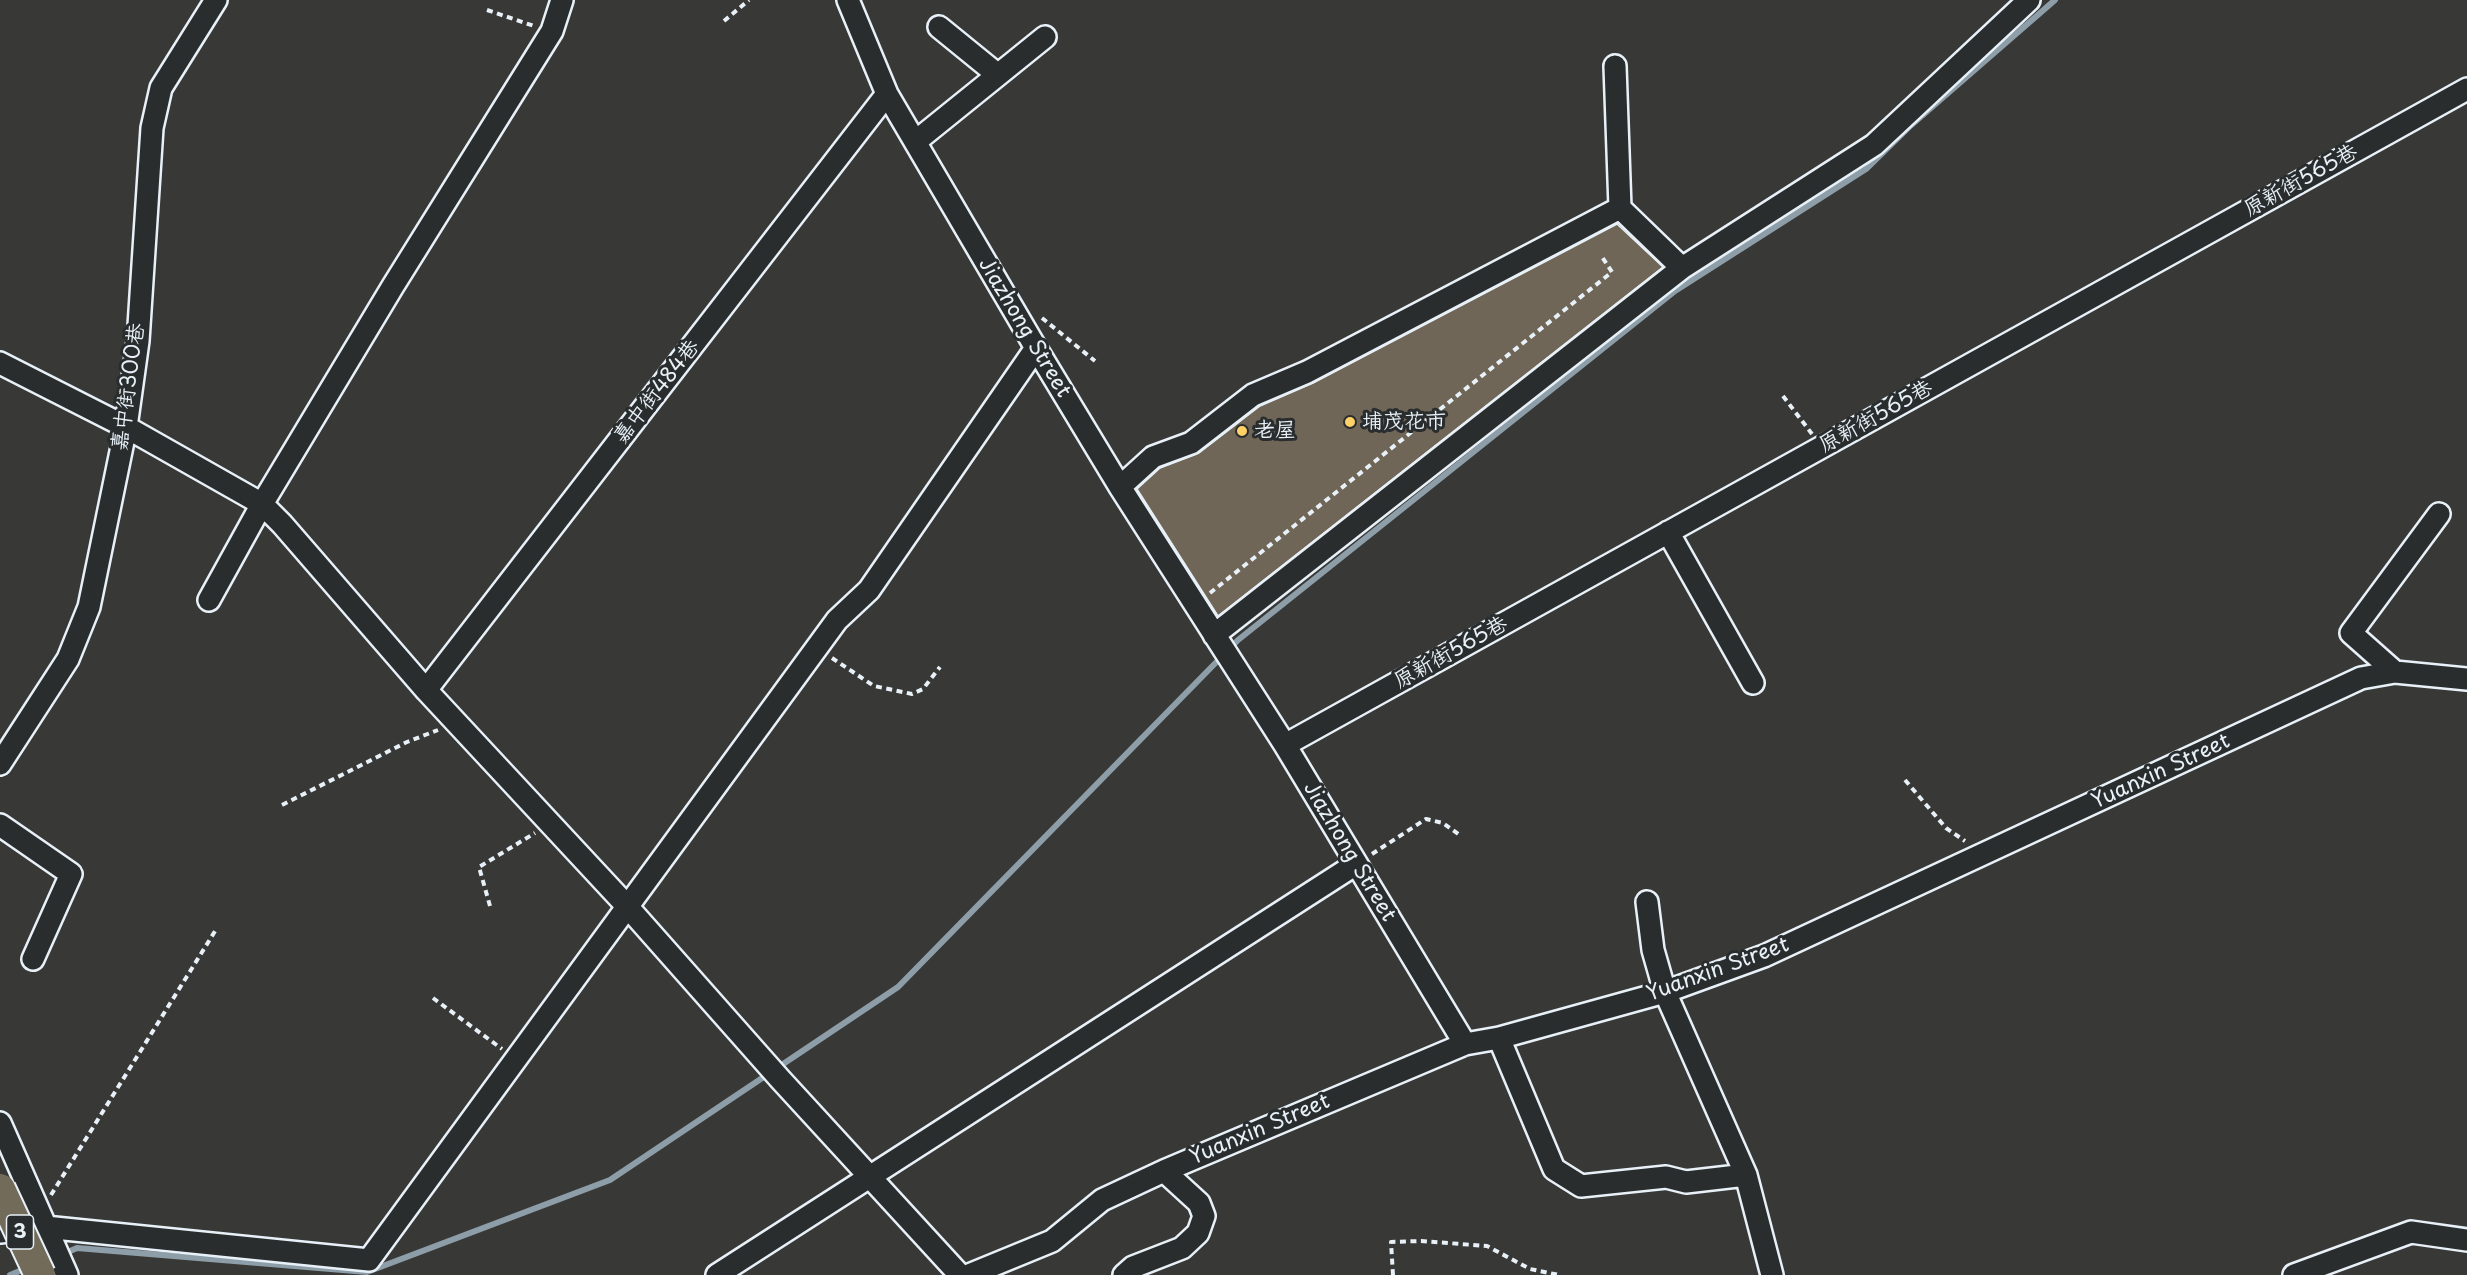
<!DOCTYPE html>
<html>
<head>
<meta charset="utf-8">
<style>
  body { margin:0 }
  canvas { display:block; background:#383836 }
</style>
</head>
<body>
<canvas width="2467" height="1275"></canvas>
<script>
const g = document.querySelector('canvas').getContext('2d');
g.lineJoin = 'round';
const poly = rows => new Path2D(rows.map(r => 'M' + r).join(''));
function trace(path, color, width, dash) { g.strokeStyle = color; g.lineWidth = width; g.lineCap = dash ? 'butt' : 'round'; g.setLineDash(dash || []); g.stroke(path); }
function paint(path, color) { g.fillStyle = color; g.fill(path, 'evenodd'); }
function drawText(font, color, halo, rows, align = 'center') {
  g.font = font + ' "Playpen Sans","LXGW WenKai TC",sans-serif'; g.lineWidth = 6; g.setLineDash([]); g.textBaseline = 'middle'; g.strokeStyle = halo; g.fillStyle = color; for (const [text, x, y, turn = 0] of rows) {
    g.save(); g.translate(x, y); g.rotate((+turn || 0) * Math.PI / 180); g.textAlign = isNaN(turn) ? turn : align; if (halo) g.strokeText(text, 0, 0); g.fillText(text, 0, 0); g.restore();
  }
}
trace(poly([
  [61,1255,77,1248,367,1272,610,1180,898,987,1238,640,1675,291,1866,169,1909,127,2055,0],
  [10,1275,27,1268]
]), '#8d9ea9', 6);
const building = poly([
  [1617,224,1663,267,1218,616,1137,489,1160,468,1199,453,1260,406,1313,383,1617,224]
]);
paint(building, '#706657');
trace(building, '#e8f1f8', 1.5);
const minor = poly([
  [848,0,887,94,1036,348,1120,487,1285,745,1465,1044],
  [939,27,998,75],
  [1615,66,1620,208],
  [915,142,1045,37],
  [0,363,126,427,262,504,282,524,426,690,626,905,780,1079,960,1275],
  [1120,487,1153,457,1191,443,1253,395,1307,372,1620,208,1682,268],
  [1668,532,1753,683],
  [209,600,262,504,393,286,552,31,562,0],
  [1214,635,1682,268,1874,145,2029,0],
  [2395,672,2351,633,2439,514],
  [426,690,887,94],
  [1285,745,2467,89],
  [0,764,68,659,89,607,126,427,138,341,152,128,161,88,216,0],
  [0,825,71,874,33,959],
  [1647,902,1653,950,1665,992,1746,1175,1772,1275],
  [1499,1038,1554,1169,1581,1186,1666,1177,1686,1182,1746,1175],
  [0,1123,67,1275],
  [0,1232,45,1227,369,1260,837,620,869,590,1036,348],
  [717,1275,1356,864],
  [969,1275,1052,1241,1102,1200,1164,1171,1465,1044,1499,1038,1665,992,1764,956,2361,678,2395,672,2467,679],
  [1124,1275,1133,1267,1182,1248,1198,1233,1204,1216,1199,1203,1164,1171],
  [2294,1275,2411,1232,2467,1240]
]);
trace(minor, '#e8f1f8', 26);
trace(poly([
  [487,10,534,26],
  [724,21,749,0],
  [1042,318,1095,361],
  [1783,396,1812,434],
  [1210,593,1612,272,1602,257],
  [832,658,874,686,912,694,923,689,940,667],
  [1905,780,1946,828,1965,841],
  [282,805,407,742,438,730],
  [1372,854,1426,819,1443,823,1461,836],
  [490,906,479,867,535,833],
  [433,998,502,1049],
  [51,1195,217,928],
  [1393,1275,1391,1242,1421,1241,1487,1246,1530,1269,1559,1275]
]), '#e8f1f8', 4, [6, 4.5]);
trace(minor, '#2a2d2e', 21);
const highwayBridge = poly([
  [0,1189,40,1275]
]);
trace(highwayBridge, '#e8f1f8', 34, []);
trace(highwayBridge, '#736b5a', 30);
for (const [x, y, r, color] of [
  [1350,422,6,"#ffd166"],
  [1242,431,6,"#ffd166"]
]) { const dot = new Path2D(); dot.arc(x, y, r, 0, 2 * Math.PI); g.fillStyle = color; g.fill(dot); trace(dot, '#2a2d2e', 2); }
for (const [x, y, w] of [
  [20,1232,27]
]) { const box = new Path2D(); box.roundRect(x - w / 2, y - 17, w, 34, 4.5); g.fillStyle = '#2a2d2e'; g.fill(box); trace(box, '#e8f1f8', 1.5); }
drawText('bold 20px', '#e8f1f8', null, [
  ["3",20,1232]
]);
drawText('21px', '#e8f1f8', '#2a2d2e', [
  ["原新街565巷",2301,181,-29],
  ["Jiazhong Street",1024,328,59],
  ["嘉中街300巷",129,387,-82],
  ["嘉中街484巷",657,392,-52],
  ["原新街565巷",1876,417,-29],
  ["原新街565巷",1451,653,-29],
  ["Yuanxin Street",2161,772,-25],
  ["Jiazhong Street",1349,852,59],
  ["Yuanxin Street",1718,970,-20],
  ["Yuanxin Street",1260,1130,-23]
]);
drawText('21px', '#e8f1f8', '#2a2d2e', [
  ["埔茂花市",1362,422],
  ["老屋",1254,431]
], 'left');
</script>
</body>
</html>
